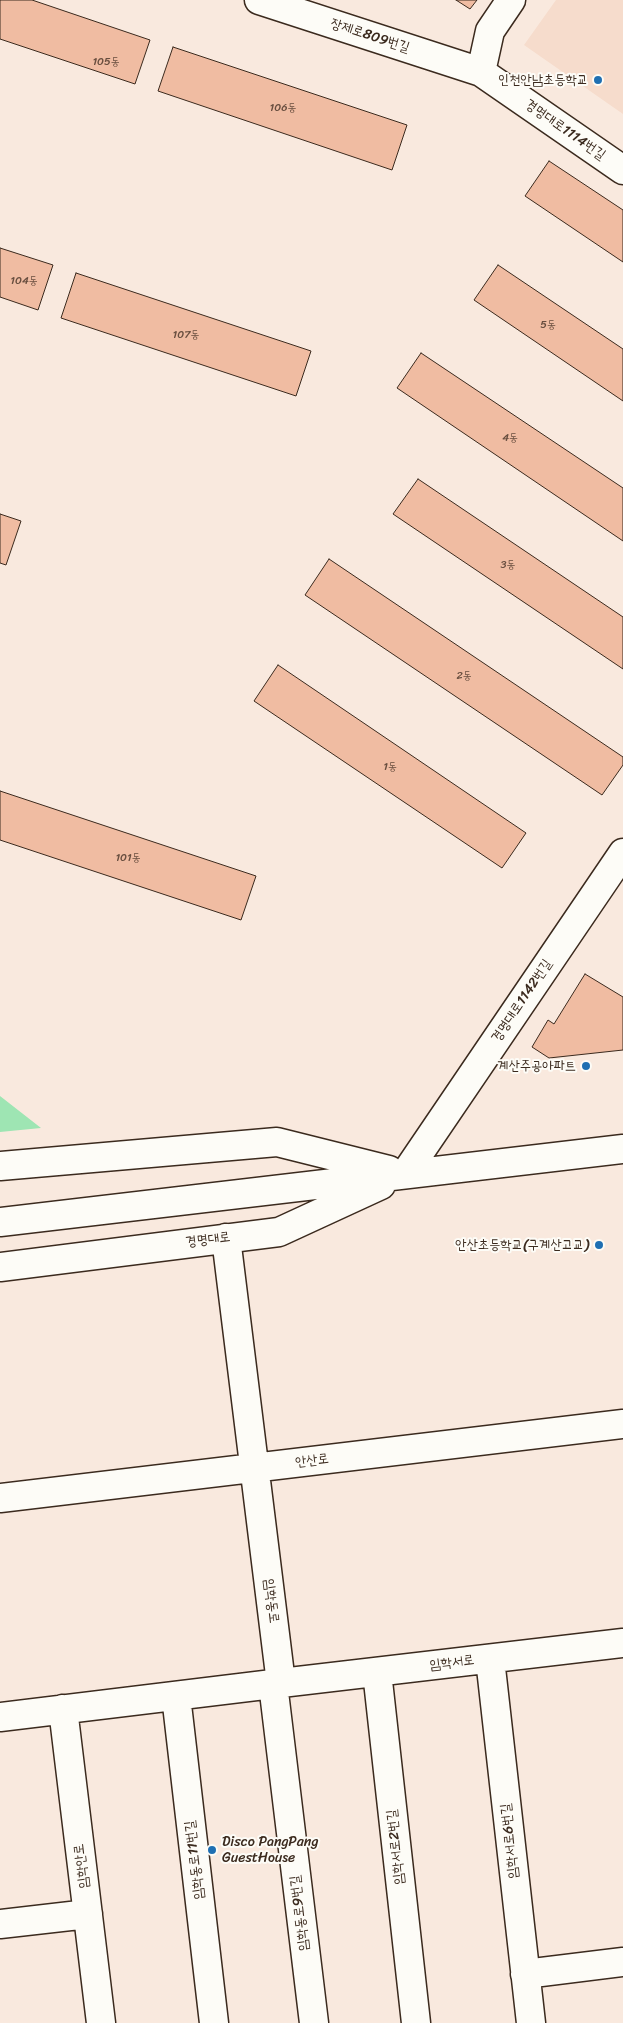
<!DOCTYPE html>
<html>
<head>
<meta charset="utf-8">
<style>
  body { margin:0 }
  canvas { display:block; background:#f9e9de }
</style>
</head>
<body>
<canvas width="623" height="2023"></canvas>
<script>
const g = document.querySelector('canvas').getContext('2d');
g.lineJoin = 'round';
function paint(path, color) { g.fillStyle = color; g.fill(path, 'evenodd'); }
const poly = rows => new Path2D(rows.map(r => 'M' + r).join(''));
function trace(path, color, width, dash) { g.strokeStyle = color; g.lineWidth = width; g.lineCap = dash ? 'butt' : 'round'; g.setLineDash(dash || []); g.stroke(path); }
function drawText(font, color, halo, rows, align = 'center') {
  g.font = font + ' Sriracha,"Poor Story",sans-serif'; g.lineWidth = 4; g.setLineDash([]); g.textBaseline = 'middle'; g.strokeStyle = halo; g.fillStyle = color; for (const [text, x, y, turn = 0] of rows) {
    g.save(); g.translate(x, y); g.rotate((+turn || 0) * Math.PI / 180); g.textAlign = isNaN(turn) ? turn : align; if (halo) g.strokeText(text, 0, 0); g.fillText(text, 0, 0); g.restore();
  }
}
paint(poly([
  [556,0,623,0,623,114,524,45]
]), '#f6dccc');
paint(poly([
  [0,1096,41,1128,0,1132]
]), '#9ee5b3');
const building = poly([
  [0,0,32,0,150,40,135,84,0,39,0,0],
  [456,0,477,0,470,9,456,0],
  [173,47,407,125,392,170,158,91,173,47],
  [549,161,623,210,623,262,525,196,549,161],
  [0,248,53,265,38,310,0,297,0,248],
  [498,265,623,349,623,401,474,300,498,265],
  [76,273,311,351,296,396,61,318,76,273],
  [421,353,623,488,623,541,397,388,421,353],
  [418,479,623,617,623,669,393,514,418,479],
  [0,514,21,521,6,565,0,563,0,514],
  [329,559,623,757,623,765,602,795,305,595,329,559],
  [278,665,526,833,502,868,254,701,278,665],
  [0,791,256,876,241,920,0,840,0,791],
  [585,974,623,997,623,1050,549,1058,532,1047,548,1020,554,1024,585,974]
]);
paint(building, '#f0bca2');
trace(building, '#3b2a1e', 1);
const minor = poly([
  [259,0,481,72,623,170],
  [481,72,490,31,511,0],
  [0,1166,277,1142,389,1170],
  [405,1174,623,853],
  [0,1222,623,1149],
  [0,1267,279,1232,381,1185],
  [0,1498,623,1424],
  [490,1659,531,2023],
  [377,1672,416,2023],
  [281,1683,623,1643],
  [273,1684,314,2023],
  [176,1696,214,2023],
  [63,1709,101,2023],
  [0,1717,281,1683,226,1238],
  [0,1924,88,1914],
  [525,1974,623,1962]
]);
trace(minor, '#3b2a1e', 31);
trace(minor, '#fdfcf7', 28);
for (const [x, y, r, color] of [
  [598,80,5,"#1f6fb2"],
  [586,1066,5,"#1f6fb2"],
  [599,1245,5,"#1f6fb2"],
  [212,1850,5,"#1f6fb2"]
]) { const dot = new Path2D(); dot.arc(x, y, r, 0, 2 * Math.PI); g.fillStyle = color; g.fill(dot); trace(dot, '#fdfcf7', 2); }
drawText('11px', '#684e3f', null, [
  ["105동",106,62],
  ["106동",283,108],
  ["104동",24,281],
  ["5동",548,325],
  ["107동",186,335],
  ["4동",510,438],
  ["3동",508,565],
  ["2동",464,676],
  ["1동",390,767],
  ["101동",128,858]
]);
drawText('14px', '#3b2a1e', '#fdfcf7', [
  ["장제로809번길",370,36,18],
  ["경명대로1114번길",565,130,35],
  ["경명대로1142번길",522,1001,-56],
  ["경명대로",208,1240,-7],
  ["안산로",312,1461,-7],
  ["임학동로",271,1601,83],
  ["임학서로",452,1663,-7],
  ["임학서로6번길",510,1841,-96],
  ["임학서로2번길",396,1847,-96],
  ["임학동로11번길",195,1860,-97],
  ["임학안로",82,1866,-97],
  ["임학동로9번길",300,1913,-97]
]);
drawText('14px', '#3b2a1e', '#fdfcf7', [
  ["인천안남초등학교",588,80],
  ["계산주공아파트",576,1066],
  ["안산초등학교(구계산고교)",589,1245],
  ["Disco PangPang",222,1842,"left"],
  ["GuestHouse",222,1858,"left"]
], 'right');
</script>
</body>
</html>
